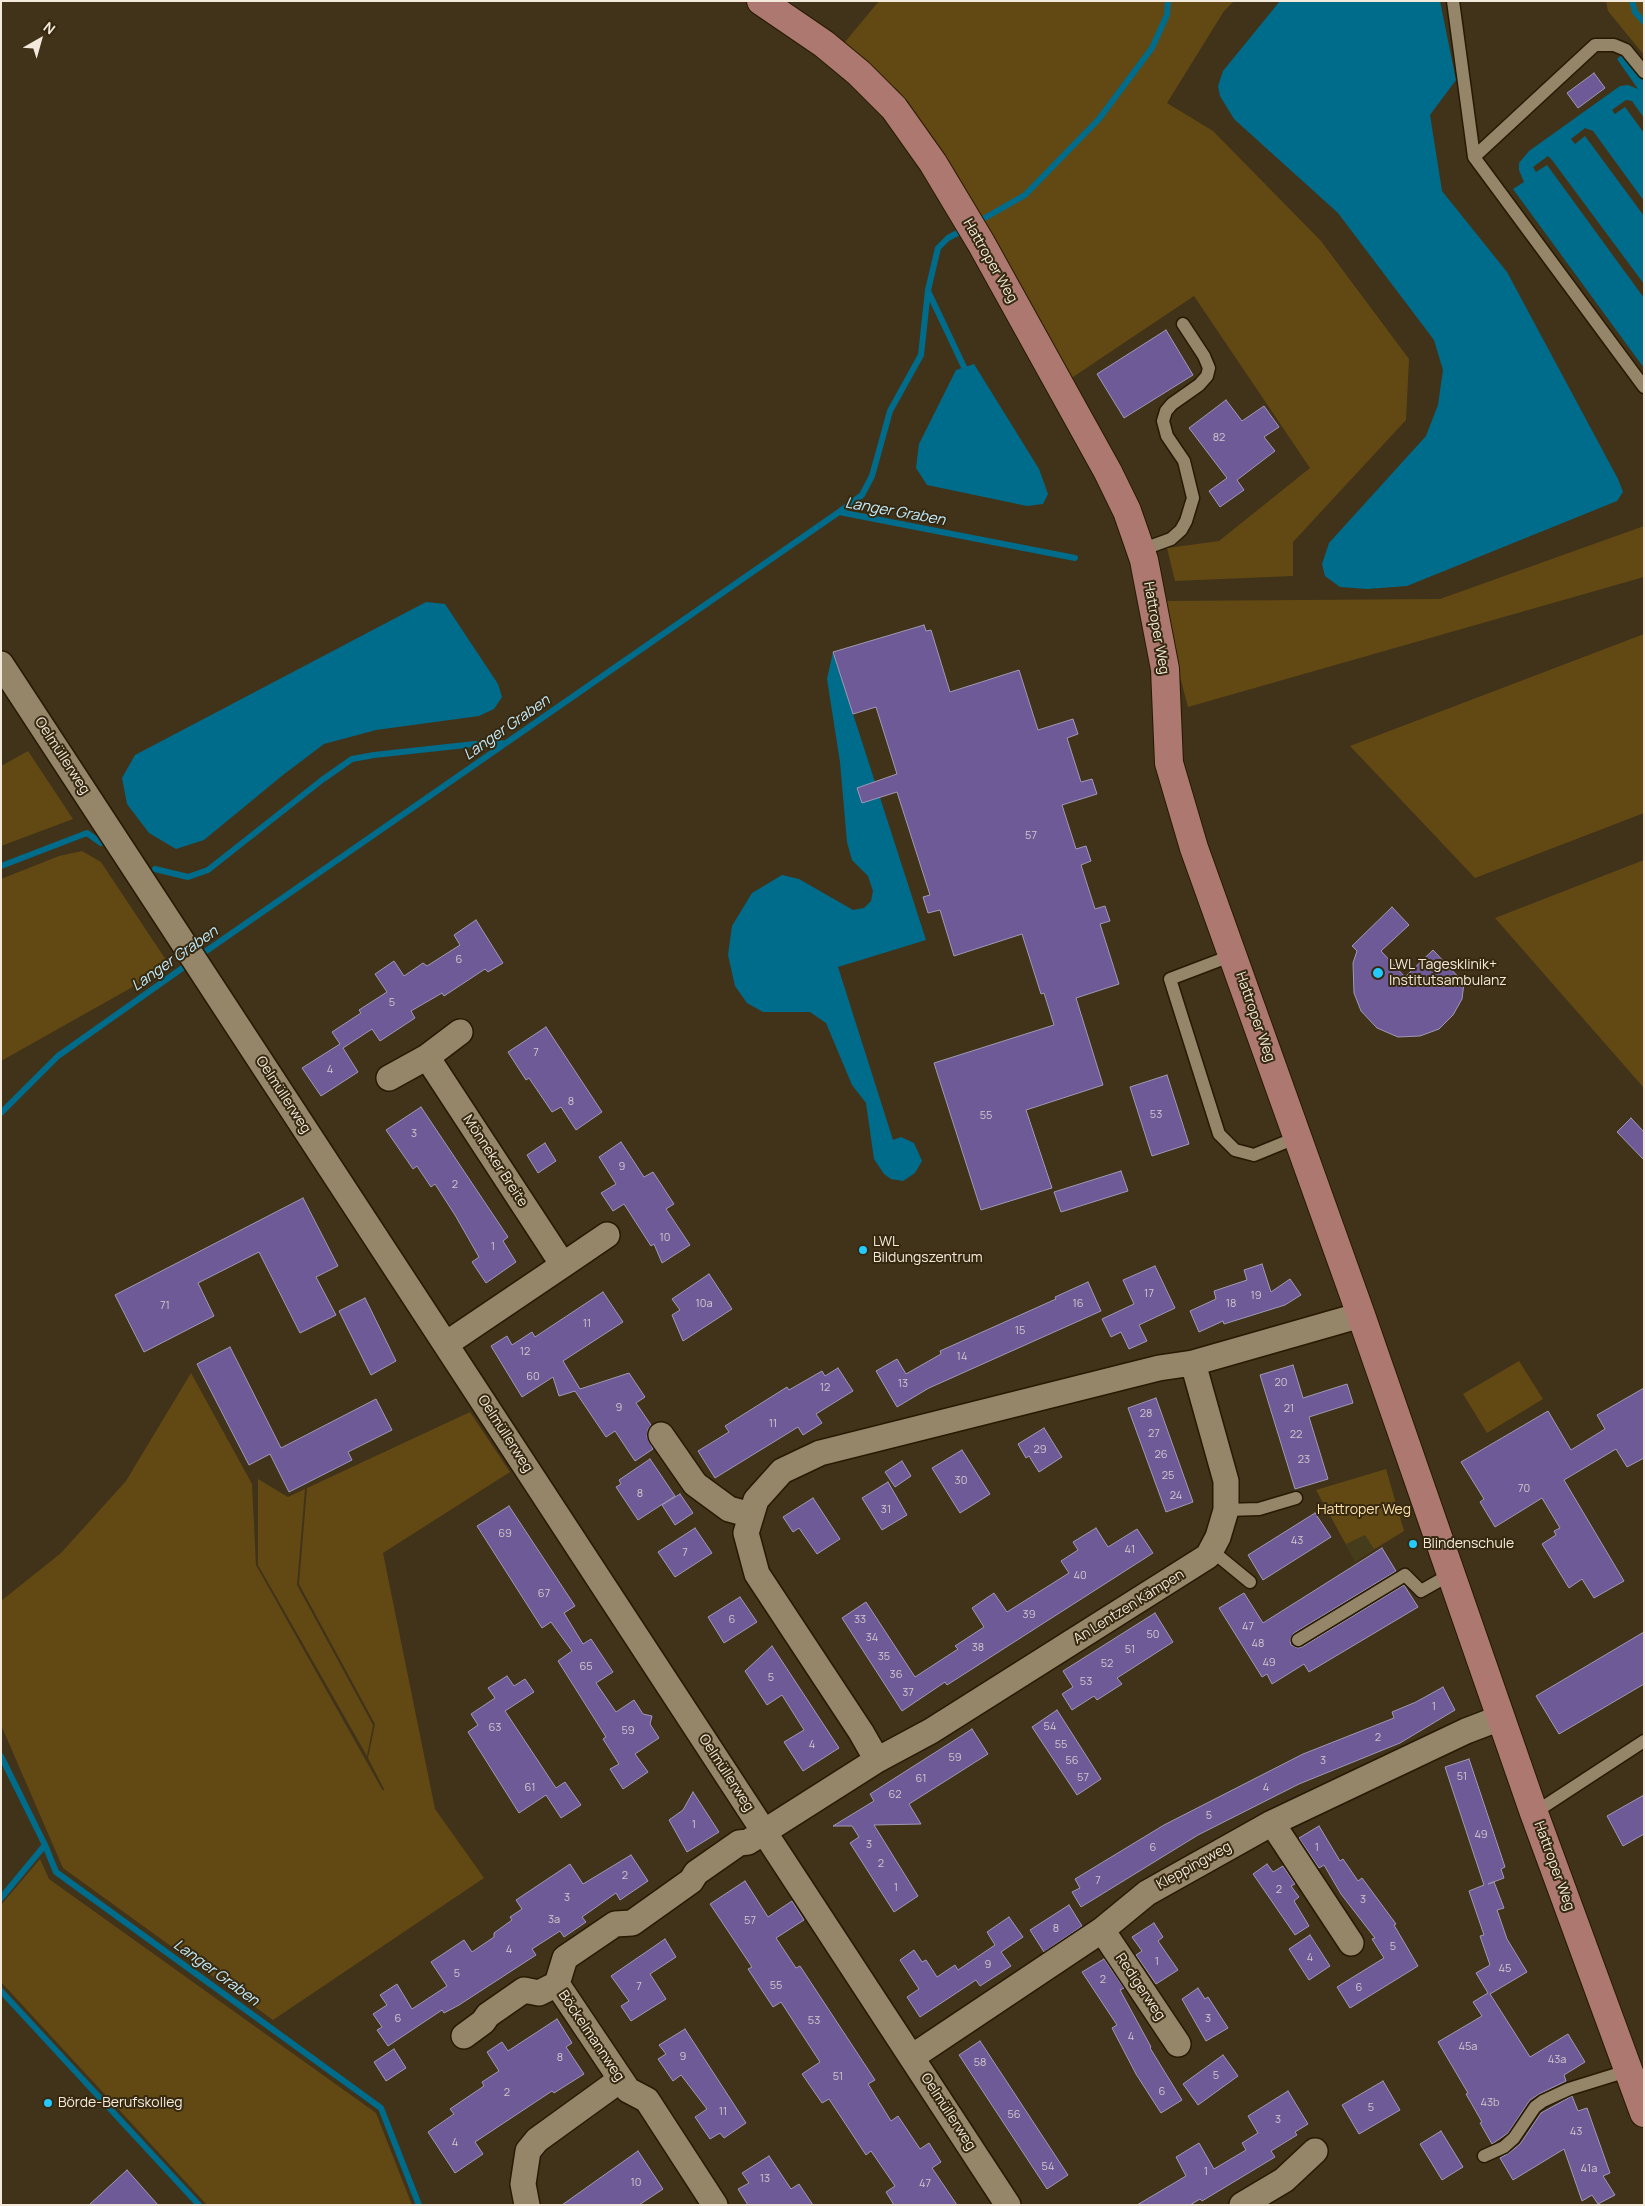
<!DOCTYPE html>
<html>
<head>
<meta charset="utf-8">
<style>
  body { margin:0 }
  #map { position:relative; width:1645px; height:2206px; overflow:hidden; background:#40331a; font-family:Manrope,sans-serif }
  canvas { display:block }
  .frame { position:absolute; inset:0; border:2px solid #f3eadb; pointer-events:none }
  .north { position:absolute; left:15px; top:15px; width:50px; height:50px; -webkit-text-stroke:4px #362910; paint-order:stroke; rotate:38deg; font-size:14px; font-weight:700; line-height:20px; text-align:center; color:#f3eadb }
  .north::after { content:''; display:block; margin:auto; width:18px; height:22px; background:#f3eadb; clip-path:polygon(50% 0,100% 100%,50% 72%,0 100%) }
</style>
</head>
<body>
<div id="map">
<canvas width="1645" height="2206"></canvas>
<div class="frame"></div>
<div class="north">N</div>
</div>
<script>
const g = document.querySelector('canvas').getContext('2d');
g.lineJoin = 'round';
function paint(path, color) { g.fillStyle = color; g.fill(path, 'evenodd'); }
const poly = rows => new Path2D(rows.map(r => 'M' + r).join(''));
function trace(path, color, width, dash) { g.strokeStyle = color; g.lineWidth = width; g.lineCap = dash ? 'butt' : 'round'; g.setLineDash(dash || []); g.stroke(path); }
function drawText(font, color, halo, rows, align = 'center') {
  g.font = font + ' Manrope,sans-serif'; g.lineWidth = 4; g.setLineDash([]); g.textBaseline = 'middle'; g.strokeStyle = halo; g.fillStyle = color; for (const [text, x, y, turn = 0] of rows) {
    g.save(); g.translate(x, y); g.rotate((+turn || 0) * Math.PI / 180); g.textAlign = isNaN(turn) ? turn : align; if (halo) g.strokeText(text, 0, 0); g.fillText(text, 0, 0); g.restore();
  }
}
paint(poly([
  [879,1,1234,1,1224,11,1167,103,1213,131,1321,241,1409,359,1406,420,1293,542,1293,576,1175,581,1167,548,1219,541,1310,468,1194,296,1070,379,951,173,898,90,840,48],
  [1606,1,1644,1,1644,55,1608,11],
  [1644,526,1644,577,1188,707,1160,601,1440,599],
  [1644,634,1644,813,1475,878,1350,746],
  [28,751,73,819,1,846,1,766],
  [82,851,101,862,170,966,1,1061,1,879,59,856],
  [1644,860,1644,1088,1495,918],
  [1519,1361,1543,1399,1487,1433,1463,1394],
  [191,1373,252,1484,256,1565,383,1791,384,1789,368,1758,375,1724,299,1584,307,1488,470,1412,510,1472,383,1553,435,1809,484,1878,273,2020,63,1868,1,1725,1,1601,61,1553,126,1481],
  [1386,1469,1404,1531,1355,1561,1316,1490],
  [258,1479,288,1497,305,1489,297,1585,373,1725,367,1756,258,1565],
  [40,1859,49,1879,376,2113,412,2205,207,2205,1,1982,1,1905]
]), '#624813');
paint(poly([
  [1365,1535,1374,1549,1355,1561,1346,1544]
]), '#453c1c');
paint(poly([
  [1280,1,1440,1,1456,80,1430,115,1442,191,1507,272,1618,479,1623,492,1617,501,1407,586,1367,589,1340,587,1325,576,1322,564,1329,543,1426,436,1438,405,1443,370,1434,340,1338,213,1234,119,1220,96,1218,86,1223,71],
  [1623,54,1644,82,1644,118,1632,101,1626,100,1612,110,1615,114,1625,107,1644,133,1644,201,1593,131,1585,128,1571,139,1575,144,1585,136,1644,216,1644,284,1552,160,1548,156,1533,167,1536,172,1547,165,1644,298,1644,368,1513,189,1524,182,1519,170,1519,163,1529,151,1620,86,1628,85,1638,89,1617,59],
  [974,364,1039,469,1048,494,1043,504,1027,506,927,485,916,468,919,444,956,370],
  [426,602,445,604,498,684,502,697,494,709,479,716,376,730,324,744,283,775,204,840,176,849,149,833,127,804,122,778,135,755],
  [833,652,926,940,838,967,893,1140,901,1137,914,1143,922,1161,915,1173,903,1181,891,1179,884,1174,874,1159,866,1103,852,1085,826,1023,810,1012,763,1012,747,1003,735,986,728,955,732,926,752,893,782,875,799,879,853,910,864,908,871,901,873,891,868,876,852,860,847,842,840,762,827,679]
]), '#006c8b');
trace(poly([
  [1632,1,1635,12,1644,22],
  [976,223,1025,195,1099,119,1152,48,1167,15,1168,1],
  [928,291,964,367],
  [839,512,862,495,872,476,890,411,921,355,928,290,938,248,948,238,965,229],
  [1,866,87,833,101,843],
  [155,869,188,877,208,870,322,780,352,759,374,755,475,744,506,743],
  [199,956,839,512,1075,558],
  [1,1113,58,1056,191,962],
  [1,1756,45,1845,56,1872,381,2108,419,2205],
  [1,1898,45,1845],
  [1,1991,199,2205]
]), '#006c8b', 6);
const building = poly([
  [1594,73,1605,88,1578,108,1567,93,1594,73],
  [1166,330,1193,375,1124,418,1097,374,1166,330],
  [1226,400,1242,421,1264,406,1279,427,1264,437,1275,451,1237,480,1244,490,1220,507,1209,491,1227,478,1189,428,1226,400],
  [924,625,926,631,931,630,950,692,1019,670,1038,730,1073,719,1078,734,1067,738,1081,782,1092,779,1097,794,1062,805,1076,849,1086,846,1091,861,1081,865,1095,909,1105,906,1110,921,1100,924,1119,984,1076,998,1103,1085,1026,1110,1052,1188,981,1210,934,1063,1054,1025,1044,993,1041,994,1022,934,954,956,940,910,928,913,923,897,930,895,897,792,862,803,857,788,897,774,876,707,853,714,833,652,924,625],
  [1392,907,1409,925,1381,951,1405,977,1433,950,1464,983,1462,999,1453,1015,1439,1029,1420,1036,1398,1037,1377,1028,1361,1011,1354,993,1353,963,1357,951,1352,946,1392,907],
  [476,920,503,963,488,972,485,969,444,996,442,993,411,1011,415,1018,380,1041,372,1029,343,1048,358,1072,321,1096,302,1068,340,1044,332,1032,361,1013,359,1010,387,992,375,974,394,961,404,976,423,963,427,966,460,945,454,935,476,920],
  [546,1027,602,1112,576,1130,561,1107,552,1112,529,1078,526,1080,508,1052,546,1027],
  [1167,1075,1189,1144,1152,1156,1130,1087,1167,1075],
  [421,1107,508,1237,503,1241,516,1262,486,1283,472,1262,479,1257,455,1215,435,1184,431,1187,417,1166,413,1169,386,1130,421,1107],
  [1631,1118,1644,1132,1644,1160,1617,1132,1631,1118],
  [621,1142,644,1177,653,1172,674,1204,666,1209,690,1245,662,1263,654,1244,651,1246,624,1204,613,1211,601,1193,616,1184,599,1157,621,1142],
  [545,1143,556,1161,538,1173,527,1155,545,1143],
  [1121,1171,1128,1191,1061,1212,1054,1192,1121,1171],
  [303,1198,338,1266,316,1277,336,1315,300,1333,259,1252,198,1283,214,1316,144,1352,115,1295,303,1198],
  [1262,1264,1271,1292,1290,1279,1301,1295,1285,1305,1224,1324,1223,1321,1199,1332,1190,1311,1216,1299,1214,1291,1247,1280,1244,1270,1262,1264],
  [1155,1266,1175,1308,1139,1325,1147,1341,1129,1349,1121,1332,1111,1337,1102,1319,1134,1304,1123,1280,1155,1266],
  [709,1274,732,1309,683,1341,672,1315,680,1310,672,1299,709,1274],
  [1088,1282,1101,1311,929,1388,897,1407,876,1371,897,1359,906,1374,941,1354,940,1351,1056,1299,1055,1297,1088,1282],
  [603,1292,623,1322,563,1361,580,1389,629,1373,645,1397,636,1403,651,1425,648,1429,647,1437,653,1449,635,1461,615,1431,606,1437,575,1391,559,1396,553,1377,522,1397,491,1346,507,1336,512,1345,532,1332,535,1337,603,1292],
  [365,1298,396,1361,371,1375,339,1311,365,1298],
  [230,1347,281,1448,376,1399,392,1430,348,1452,352,1460,289,1492,270,1454,249,1465,197,1364,230,1347],
  [1293,1365,1303,1398,1347,1384,1353,1403,1309,1417,1328,1479,1295,1489,1260,1375,1293,1365],
  [838,1368,853,1391,816,1414,822,1423,803,1435,798,1427,715,1478,698,1451,729,1432,725,1426,787,1387,789,1390,822,1371,825,1376,838,1368],
  [1644,1388,1644,1458,1627,1467,1616,1449,1564,1480,1624,1581,1594,1598,1582,1579,1569,1588,1542,1544,1556,1535,1554,1531,1560,1528,1542,1498,1495,1527,1480,1502,1484,1499,1461,1462,1548,1411,1571,1450,1605,1429,1597,1415,1644,1388],
  [1156,1398,1193,1502,1166,1512,1128,1408,1156,1398],
  [1044,1428,1062,1457,1039,1472,1029,1456,1026,1458,1018,1444,1044,1428],
  [962,1450,990,1494,960,1513,932,1468,962,1450],
  [650,1459,675,1496,638,1520,616,1487,621,1484,619,1480,650,1459],
  [902,1461,911,1476,895,1487,885,1472,902,1461],
  [888,1482,907,1515,882,1530,862,1498,888,1482],
  [680,1494,693,1513,675,1525,662,1505,680,1494],
  [813,1498,840,1539,817,1554,799,1528,793,1532,783,1517,813,1498],
  [509,1506,575,1606,564,1613,583,1644,591,1639,613,1672,596,1683,616,1712,634,1700,643,1714,652,1716,650,1724,659,1738,635,1754,648,1772,623,1789,610,1769,619,1764,603,1739,606,1737,558,1661,572,1651,551,1622,542,1628,477,1526,509,1506],
  [1315,1513,1331,1537,1263,1580,1248,1555,1315,1513],
  [695,1528,712,1553,675,1577,658,1552,695,1528],
  [1096,1528,1108,1547,1137,1529,1153,1553,947,1685,945,1682,902,1711,842,1618,866,1602,915,1677,958,1649,955,1646,984,1627,972,1608,994,1593,1007,1612,1050,1585,1069,1573,1061,1561,1078,1550,1073,1542,1096,1528],
  [1382,1548,1396,1571,1294,1633,1290,1640,1291,1645,1298,1648,1302,1647,1404,1585,1418,1607,1309,1672,1304,1664,1272,1684,1267,1674,1262,1677,1219,1608,1244,1593,1263,1623,1382,1548],
  [740,1597,757,1622,724,1643,708,1617,740,1597],
  [1155,1613,1173,1642,1117,1678,1122,1684,1097,1700,1094,1696,1072,1710,1062,1694,1073,1687,1063,1671,1155,1613],
  [1644,1632,1644,1684,1559,1734,1536,1696,1644,1632],
  [772,1646,839,1748,803,1771,784,1742,804,1730,782,1695,767,1705,745,1671,772,1646],
  [507,1676,514,1686,525,1679,534,1692,505,1711,556,1788,565,1782,581,1805,561,1818,546,1795,519,1813,468,1732,478,1725,471,1714,495,1698,488,1688,507,1676],
  [1443,1687,1455,1710,1400,1743,1299,1784,1198,1835,1081,1907,1072,1892,1080,1888,1075,1879,1164,1825,1303,1754,1394,1718,1392,1712,1416,1702,1443,1687],
  [1057,1710,1101,1779,1077,1795,1032,1727,1057,1710],
  [972,1729,988,1754,909,1804,921,1824,874,1825,918,1896,894,1912,850,1843,859,1837,852,1826,833,1826,874,1801,870,1794,972,1729],
  [1469,1759,1505,1867,1501,1869,1504,1878,1488,1884,1494,1882,1504,1908,1497,1910,1507,1939,1527,1972,1490,1994,1530,2057,1568,2034,1585,2062,1564,2075,1566,2081,1539,2094,1530,2100,1508,2133,1492,2144,1480,2123,1482,2122,1466,2094,1468,2093,1438,2042,1482,2016,1473,2002,1488,1993,1476,1973,1490,1965,1480,1936,1484,1935,1469,1891,1484,1885,1445,1767,1469,1759],
  [693,1792,719,1832,687,1852,669,1820,683,1810,693,1792],
  [1644,1795,1644,1834,1623,1846,1607,1816,1644,1795],
  [1319,1826,1340,1861,1343,1859,1358,1881,1362,1878,1396,1924,1394,1925,1418,1966,1350,2008,1337,1987,1384,1958,1372,1939,1375,1938,1341,1894,1324,1865,1319,1868,1299,1838,1319,1826],
  [631,1855,648,1881,620,1900,616,1893,582,1917,586,1922,564,1937,560,1931,532,1949,536,1955,459,2005,444,2013,442,2010,388,2046,377,2030,382,2027,373,2014,387,2005,380,1995,397,1984,412,2009,447,1986,431,1962,464,1940,472,1952,494,1937,494,1933,512,1920,510,1917,522,1909,516,1900,570,1864,583,1884,631,1855],
  [1267,1864,1273,1872,1283,1866,1295,1884,1291,1886,1299,1897,1294,1901,1309,1926,1295,1935,1253,1874,1267,1864],
  [745,1881,768,1917,792,1901,804,1920,776,1938,796,1968,800,1966,875,2080,868,2084,891,2121,898,2116,920,2149,929,2143,941,2162,932,2168,957,2205,894,2205,886,2192,895,2186,871,2151,866,2155,829,2099,822,2103,802,2074,820,2062,781,2002,773,2007,748,1969,752,1967,710,1904,745,1881],
  [1069,1905,1082,1926,1044,1952,1030,1930,1069,1905],
  [1009,1917,1023,1937,1001,1952,1011,1966,980,1986,976,1980,920,2017,907,1997,919,1989,900,1960,914,1950,922,1962,926,1960,937,1977,955,1965,958,1970,995,1945,987,1932,1009,1917],
  [1154,1923,1163,1937,1158,1941,1178,1970,1156,1984,1136,1955,1142,1951,1132,1937,1154,1923],
  [1310,1935,1330,1966,1309,1980,1289,1949,1310,1935],
  [665,1939,676,1957,650,1974,666,1999,631,2021,621,2006,629,2001,611,1976,665,1939],
  [1104,1959,1124,1988,1120,1990,1151,2047,1150,2048,1182,2100,1161,2113,1136,2074,1112,2028,1117,2025,1082,1972,1104,1959],
  [1198,1988,1205,1999,1208,1997,1228,2028,1206,2041,1182,1999,1198,1988],
  [557,2019,572,2043,566,2047,584,2074,554,2093,552,2091,475,2142,483,2154,455,2173,428,2132,454,2114,450,2109,484,2086,482,2082,499,2071,487,2052,502,2042,508,2051,557,2019],
  [685,2029,746,2123,724,2138,720,2133,710,2139,695,2117,707,2109,681,2075,673,2081,658,2059,666,2054,659,2045,685,2029],
  [980,2041,1068,2175,1047,2189,959,2055,980,2041],
  [394,2049,406,2068,386,2081,374,2062,394,2049],
  [1223,2055,1238,2076,1198,2105,1183,2084,1223,2055],
  [1383,2081,1400,2110,1359,2134,1342,2105,1383,2081],
  [1288,2091,1308,2124,1295,2132,1297,2135,1271,2151,1275,2157,1202,2201,1200,2199,1190,2205,1137,2205,1186,2176,1176,2157,1199,2143,1214,2169,1246,2150,1242,2143,1258,2133,1248,2116,1288,2091],
  [1572,2096,1578,2111,1587,2108,1610,2173,1603,2176,1615,2195,1598,2204,1592,2195,1582,2201,1564,2149,1513,2180,1500,2158,1509,2153,1520,2144,1541,2113,1572,2096],
  [1441,2131,1463,2167,1442,2180,1420,2144,1441,2131],
  [638,2151,663,2189,639,2205,562,2205,638,2151],
  [769,2156,791,2189,799,2184,813,2205,748,2205,738,2189,749,2183,742,2173,769,2156],
  [127,2170,158,2205,89,2205,127,2170]
]);
paint(building, '#6d5a96');
trace(building, '#a199b6', 1);
const service = poly([
  [1453,1,1474,157,1644,387],
  [1474,157,1595,45,1614,45,1626,50,1644,72],
  [1141,550,1171,539,1181,530,1186,521,1193,498,1184,461,1167,436,1163,421,1166,411,1172,404,1199,385,1207,376,1209,368,1204,356,1183,324],
  [1233,955,1170,979,1219,1134,1235,1150,1254,1155,1298,1137],
  [1226,1510,1259,1509,1296,1498],
  [1211,1550,1250,1582],
  [1298,1640,1405,1575,1421,1591,1451,1574],
  [1534,1813,1644,1741],
  [1484,2156,1504,2147,1514,2138,1535,2107,1543,2101,1569,2089,1627,2071]
]);
const minor = poly([
  [1,664,1008,2205],
  [427,1057,460,1032],
  [389,1078,427,1057,563,1265,446,1344],
  [563,1265,607,1235],
  [661,1435,695,1484,729,1509,751,1515],
  [877,1760,861,1732,757,1574,746,1533,756,1500,782,1471,820,1453,1159,1368,1193,1363,1361,1315],
  [1272,1823,1351,1943],
  [1102,1930,1178,2044],
  [464,2036,483,2022,488,2015,524,1990,539,1993,557,1984],
  [912,2057,1102,1930,1147,1893,1272,1823,1466,1731,1500,1718],
  [527,2205,523,2184,528,2151,537,2140,620,2080],
  [715,2205,647,2100,628,2090,557,1984,565,1958,615,1924,632,1923,691,1881,696,1873,739,1843,748,1842,877,1760,931,1731,1208,1556,1218,1537,1226,1510,1226,1481,1193,1363],
  [1242,2205,1284,2180,1315,2151]
]);
const secondary = poly([
  [761,1,824,44,859,73,894,108,933,163,981,243,1108,472,1127,511,1144,560,1165,669,1169,763,1194,848,1361,1315,1534,1813,1644,2113]
]);
trace(service, '#271a02', 15);
trace(minor, '#271a02', 28);
trace(secondary, '#271a02', 30);
trace(service, '#958569', 12);
trace(minor, '#958569', 25);
trace(secondary, '#ac7870', 28);
for (const [x, y, r, color] of [
  [1378,973,6,"#24c9fe"],
  [863,1250,5,"#24c9fe"],
  [1413,1544,5,"#24c9fe"],
  [48,2103,5,"#24c9fe"]
]) { const dot = new Path2D(); dot.arc(x, y, r, 0, 2 * Math.PI); g.fillStyle = color; g.fill(dot); trace(dot, '#362910', 2); }
drawText('11px', '#d2c6ca', null, [
  ["82",1219,438],
  ["57",1031,836],
  ["6",459,960],
  ["5",392,1003],
  ["7",536,1053],
  ["4",330,1070],
  ["8",571,1102],
  ["53",1156,1115],
  ["55",986,1116],
  ["3",414,1134],
  ["9",622,1167],
  ["2",455,1185],
  ["10",665,1238],
  ["1",493,1247],
  ["17",1149,1294],
  ["19",1256,1296],
  ["10a",704,1304],
  ["16",1078,1304],
  ["18",1231,1304],
  ["71",165,1306],
  ["11",587,1324],
  ["15",1020,1331],
  ["12",525,1352],
  ["14",962,1357],
  ["60",533,1377],
  ["20",1281,1383],
  ["13",903,1384],
  ["12",825,1388],
  ["9",619,1408],
  ["21",1289,1409],
  ["28",1146,1414],
  ["11",773,1424],
  ["27",1154,1434],
  ["22",1296,1435],
  ["29",1040,1450],
  ["26",1161,1455],
  ["23",1304,1460],
  ["25",1168,1476],
  ["30",961,1481],
  ["70",1524,1489],
  ["8",640,1494],
  ["24",1176,1496],
  ["31",886,1510],
  ["69",505,1534],
  ["43",1297,1541],
  ["41",1130,1550],
  ["7",685,1553],
  ["40",1080,1576],
  ["67",544,1594],
  ["39",1029,1615],
  ["6",732,1620],
  ["33",860,1620],
  ["47",1248,1627],
  ["50",1153,1635],
  ["34",872,1638],
  ["48",1258,1644],
  ["38",978,1648],
  ["51",1130,1650],
  ["35",884,1657],
  ["49",1269,1663],
  ["52",1107,1664],
  ["65",586,1667],
  ["36",896,1675],
  ["5",771,1678],
  ["53",1086,1682],
  ["37",908,1693],
  ["1",1434,1707],
  ["54",1050,1727],
  ["63",495,1728],
  ["59",628,1731],
  ["2",1378,1738],
  ["4",812,1745],
  ["55",1061,1745],
  ["59",955,1758],
  ["56",1072,1761],
  ["3",1323,1761],
  ["51",1462,1777],
  ["57",1083,1778],
  ["61",921,1779],
  ["61",530,1788],
  ["4",1266,1788],
  ["62",895,1795],
  ["5",1209,1816],
  ["1",694,1825],
  ["49",1481,1835],
  ["3",869,1845],
  ["6",1153,1848],
  ["1",1317,1848],
  ["2",881,1864],
  ["2",625,1876],
  ["7",1098,1881],
  ["1",896,1888],
  ["2",1279,1890],
  ["3",567,1898],
  ["3",1363,1900],
  ["3a",554,1920],
  ["57",750,1921],
  ["8",1056,1929],
  ["5",1393,1947],
  ["4",509,1950],
  ["4",1310,1958],
  ["1",1157,1962],
  ["9",988,1965],
  ["45",1505,1969],
  ["5",457,1974],
  ["2",1103,1980],
  ["55",776,1986],
  ["7",639,1987],
  ["6",1359,1988],
  ["6",398,2019],
  ["3",1208,2019],
  ["53",814,2021],
  ["4",1131,2037],
  ["45a",1468,2047],
  ["9",683,2057],
  ["8",560,2058],
  ["43a",1557,2060],
  ["58",980,2063],
  ["5",1216,2076],
  ["51",838,2077],
  ["6",1162,2092],
  ["2",507,2093],
  ["43b",1490,2103],
  ["5",1371,2108],
  ["11",723,2112],
  ["56",1014,2115],
  ["3",1278,2120],
  ["43",1576,2132],
  ["4",455,2143],
  ["54",1048,2167],
  ["41a",1589,2169],
  ["1",1206,2172],
  ["13",765,2179],
  ["10",636,2183],
  ["47",925,2184]
]);
drawText('14px', '#f3eadb', '#362910', [
  ["Hattroper Weg",990,261,60],
  ["Hattroper Weg",1156,628,80],
  ["Oelmüllerweg",62,756,57],
  ["Hattroper Weg",1255,1017,71],
  ["Oelmüllerweg",283,1095,57],
  ["Mönneker Breite",495,1161,57],
  ["Oelmüllerweg",505,1434,57],
  ["An Lentzen Kämpen",1129,1607,-32],
  ["Oelmüllerweg",726,1773,57],
  ["Kleppingweg",1194,1866,-29],
  ["Hattroper Weg",1554,1866,70],
  ["Redigerweg",1140,1987,56],
  ["Böckelmannweg",591,2036,56],
  ["Oelmüllerweg",948,2112,57]
]);
drawText('14px', '#f3eadb', '#362910', [
  ["LWL Tagesklinik+",1389,965],
  ["Institutsambulanz",1389,981],
  ["LWL",873,1242],
  ["Bildungszentrum",873,1258],
  ["Blindenschule",1423,1544],
  ["Börde-Berufskolleg",58,2103]
], 'left');
drawText('14px', '#fddfaa', '#362910', [
  ["Hattroper Weg",1364,1510]
]);
drawText('italic 15px', '#c2ecfe', '#362910', [
  ["Langer Graben",895,512,10],
  ["Langer Graben",507,728,-35],
  ["Langer Graben",175,959,-35],
  ["Langer Graben",216,1973,36]
]);
</script>
</body>
</html>
